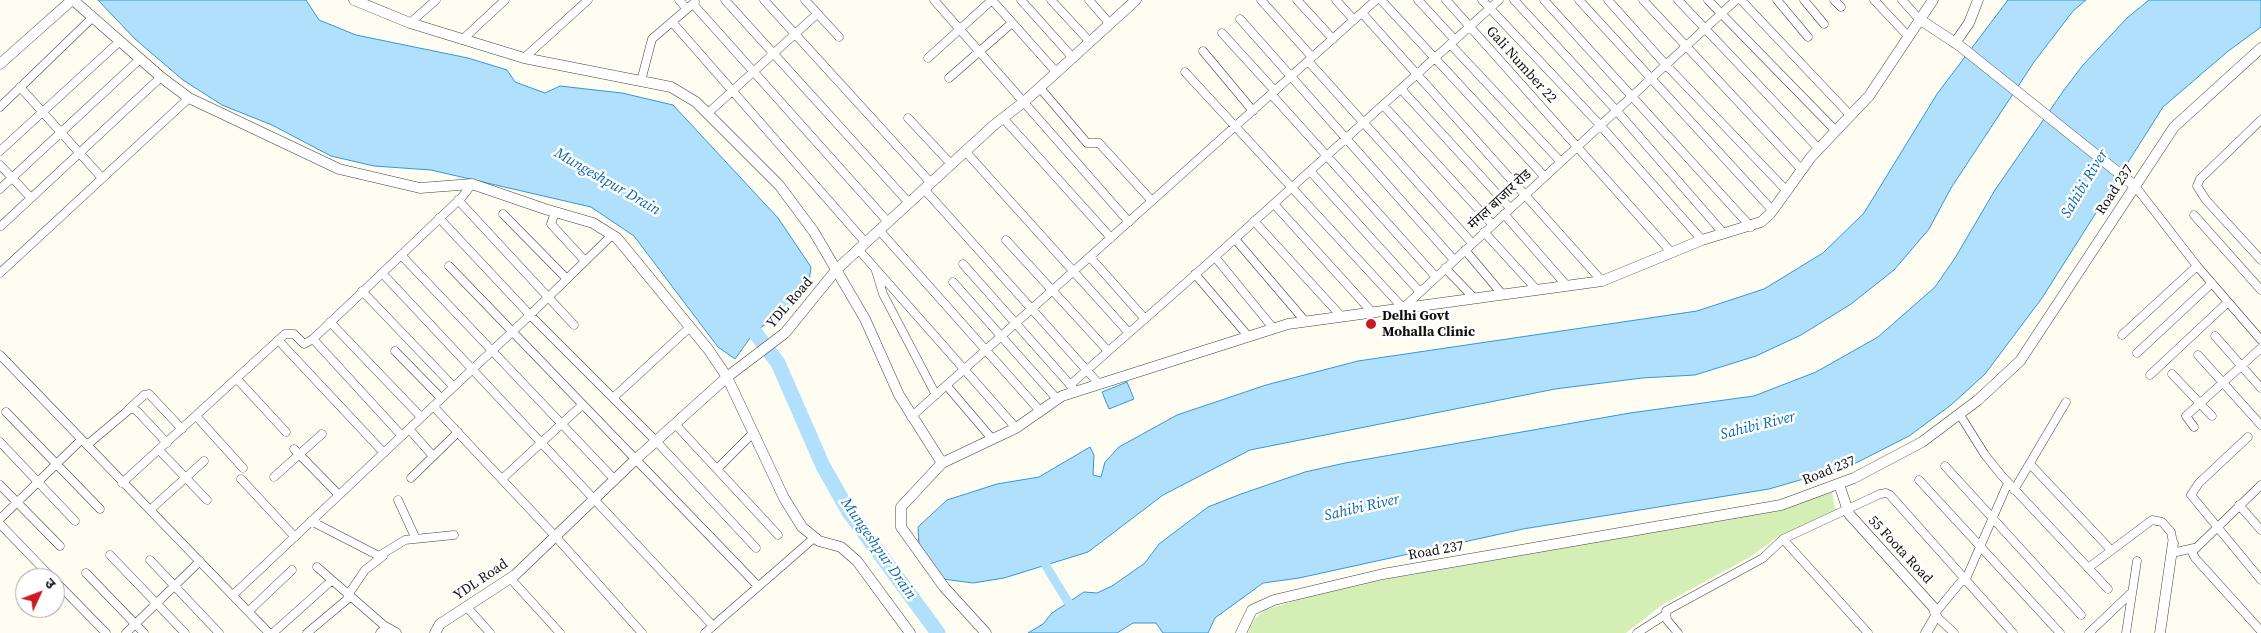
<!DOCTYPE html>
<html>
<head>
<meta charset="utf-8">
<style>
  body { margin:0 }
  #map { position:relative; width:2261px; height:633px; overflow:hidden; background:#fffcf1; font-family:"Source Serif 4","Noto Sans Devanagari",serif }
  canvas { display:block }
  .north { position:absolute; left:15px; top:568px; width:50px; height:50px; box-sizing:border-box; background:#fff; border:1px solid #9f9f9f; border-radius:50%; rotate:47deg; font-size:14px; font-weight:700; line-height:20px; text-align:center; color:#0f0f0f }
  .north::after { content:''; display:block; margin:auto; width:18px; height:22px; background:#cd1924; clip-path:polygon(50% 0,100% 100%,50% 72%,0 100%) }
</style>
</head>
<body>
<div id="map">
<canvas width="2261" height="633"></canvas>
<div class="north">उ</div>
</div>
<script>
const g = document.querySelector('canvas').getContext('2d');
g.lineJoin = 'round';
function paint(path, color) { g.fillStyle = color; g.fill(path, 'evenodd'); }
const poly = rows => new Path2D(rows.map(r => 'M' + r).join(''));
function trace(path, color, width, dash) { g.strokeStyle = color; g.lineWidth = width; g.lineCap = dash ? 'butt' : 'round'; g.setLineDash(dash || []); g.stroke(path); }
function drawText(font, color, halo, rows, align = 'center') {
  g.font = font + ' "Source Serif 4","Noto Sans Devanagari",serif'; g.lineWidth = 5; g.setLineDash([]); g.textBaseline = 'middle'; g.strokeStyle = halo; g.fillStyle = color; for (const [text, x, y, turn = 0] of rows) {
    g.save(); g.translate(x, y); g.rotate((+turn || 0) * Math.PI / 180); g.textAlign = isNaN(turn) ? turn : align; if (halo) g.strokeText(text, 0, 0); g.fillText(text, 0, 0); g.restore();
  }
}
paint(poly([
  [1832,491,1835,510,1776,538,1750,557,1662,605,1626,633,1248,633,1255,618,1265,610,1301,599,1376,581,1785,509]
]), '#d4eeb6');
const water = poly([
  [98,0,306,0,319,20,356,35,468,58,507,70,515,82,545,93,560,86,622,93,673,105,778,218,811,267,808,290,784,313,755,331,735,359,718,347,634,236,591,207,431,170,374,166,331,156,272,125,222,105,183,80,135,39,98,0],
  [2008,0,2086,0,2073,11,2034,62,1951,188,1929,229,1894,270,1851,304,1801,335,1756,356,1695,375,1642,378,1555,389,1250,450,1163,495,1088,552,1004,578,973,583,943,579,919,546,918,527,947,500,997,484,1039,477,1090,447,1094,455,1093,475,1101,477,1105,462,1119,447,1177,415,1266,385,1358,361,1697,311,1764,289,1823,253,1864,213,1937,94,2008,0],
  [2149,0,2261,0,2261,27,2227,52,2163,107,2042,298,1985,374,1951,405,1909,436,1852,465,1769,489,1523,529,1299,578,1263,583,1215,618,1208,633,1163,633,1156,623,1133,623,1117,633,1028,633,1043,624,1052,613,1084,592,1097,593,1112,586,1145,563,1159,544,1208,507,1241,494,1305,472,1345,463,1630,413,1754,396,1816,372,1878,337,1935,287,1955,258,1995,190,2064,90,2083,65,2127,18,2149,0],
  [1127,382,1134,399,1109,409,1102,392,1127,382]
]);
paint(water, '#b0e0fc');
trace(water, '#3098da', 1);
trace(poly([
  [1047,554,1046,566,1068,602]
]), '#b0e0fc', 9);
trace(poly([
  [742,315,778,363,823,466,849,512,938,633]
]), '#b0e0fc', 15);
const minor = poly([
  [679,0,687,9],
  [725,0,909,203],
  [764,0,931,183],
  [805,0,839,37],
  [934,0,1129,222],
  [992,0,1057,73],
  [1021,0,1073,58],
  [1051,0,1090,42],
  [1089,0,1110,24],
  [1261,0,1312,57],
  [1297,0,1333,39],
  [1336,0,1354,20],
  [1381,0,1544,176],
  [1418,0,1455,40],
  [1446,0,1671,252],
  [1482,0,1600,125,1702,240],
  [1514,0,1616,110,1724,234],
  [1544,0,1751,227],
  [1579,0,1773,211],
  [1608,0,1666,65,1787,191],
  [1643,0,1802,170],
  [1678,0,1819,149],
  [1708,0,1836,131],
  [1741,0,1851,116],
  [1777,0,1808,37],
  [1804,0,1824,24],
  [1834,0,1841,7],
  [1874,0,1908,36],
  [1902,0,1919,19],
  [693,4,888,222],
  [1362,13,1602,281],
  [1240,19,1454,260],
  [672,22,865,242],
  [410,23,436,0],
  [1222,33,1275,91],
  [462,40,505,0],
  [1450,44,1560,161],
  [1203,51,1253,111],
  [524,58,588,0],
  [928,58,992,0],
  [1308,61,1472,243],
  [1185,72,1403,308,1736,0],
  [949,78,1012,23],
  [641,81,652,39,695,2],
  [20,87,102,178],
  [1040,88,1087,143,1099,143,1152,201],
  [1401,89,1510,208],
  [1271,94,1436,277],
  [1383,105,1492,224],
  [0,107,93,17],
  [708,113,817,14],
  [908,118,951,164],
  [1003,118,1111,238],
  [2261,120,2200,179,2197,186,2206,200,2261,260],
  [0,151,120,41],
  [965,151,1129,333],
  [0,165,31,198],
  [1310,171,1420,292],
  [2135,186,2197,266,2261,340],
  [0,189,140,59],
  [924,189,1099,384],
  [458,200,574,325],
  [1274,204,1372,312],
  [555,212,551,224,585,261],
  [503,214,567,279],
  [1504,214,1567,286],
  [2194,215,2261,290],
  [439,218,530,315,656,441,756,548],
  [1254,221,1341,316],
  [1,226,161,77],
  [879,230,1040,411],
  [1484,232,1537,290],
  [1235,239,1305,321],
  [1006,240,1108,351],
  [858,249,1016,428],
  [1465,250,1502,294],
  [401,255,615,480],
  [1090,257,1145,319],
  [1215,257,1273,328],
  [963,264,1073,388],
  [449,266,758,586],
  [1445,268,1474,298],
  [876,271,883,294,936,395],
  [0,273,189,98],
  [382,273,713,626],
  [1195,274,1248,336],
  [953,282,1057,399],
  [362,291,453,386],
  [330,322,421,417],
  [2122,335,2197,266],
  [2215,336,2261,388],
  [313,339,402,436],
  [278,340,384,453],
  [395,351,441,398],
  [2137,353,2212,283],
  [0,355,269,633],
  [2198,355,2261,425],
  [2172,374,2212,416],
  [2150,375,2228,302],
  [237,379,286,432],
  [1070,385,1206,265,1499,0],
  [947,386,993,440],
  [613,398,690,327],
  [433,406,555,536,642,633],
  [129,409,144,395,149,394,182,429],
  [6,412,100,509],
  [1960,415,1985,455,2002,476,2108,589],
  [196,416,243,468],
  [911,417,1376,0],
  [675,424,778,535],
  [2194,427,2186,416,2261,348],
  [409,429,433,456],
  [2248,437,2199,483,2191,495,2261,580],
  [0,442,75,521],
  [87,445,131,408,137,411,167,443],
  [294,449,339,495],
  [159,450,207,500],
  [2030,464,2111,550],
  [1945,466,2081,615],
  [717,469,752,434],
  [274,477,322,434],
  [411,478,458,432],
  [241,479,295,537],
  [502,479,582,405],
  [1919,480,2060,633],
  [122,483,285,334,294,334,304,344,313,339,462,197,472,184],
  [0,485,60,546],
  [2261,485,2192,552,2195,558,2261,631],
  [2014,490,2066,402],
  [398,500,415,537],
  [2239,505,2261,530],
  [150,510,204,461],
  [0,519,81,440],
  [311,521,379,556,405,540,454,535],
  [0,524,52,578],
  [2172,553,2194,548],
  [110,555,185,633],
  [150,560,219,633],
  [317,567,387,628],
  [2088,568,2152,520,2162,522,2171,532,2173,543],
  [86,573,144,633],
  [510,578,560,633],
  [55,581,106,633],
  [1965,581,2008,483],
  [233,595,530,315,612,235],
  [348,595,365,570,383,556],
  [466,606,490,633],
  [249,611,292,570],
  [1936,612,1964,578],
  [1936,616,1954,633],
  [126,633,200,561],
  [273,633,331,581],
  [307,633,350,597],
  [705,633,814,538],
  [1637,633,1665,615],
  [1678,633,1667,620,1666,611,1763,558,1783,539],
  [1868,633,1783,539,1880,494,1886,493,1890,495,2013,633],
  [2089,633,2132,592],
  [2126,633,2137,561]
]);
const tertiary = poly([
  [73,0,161,77,189,98,339,169,420,188,472,184,545,209,593,223,617,238,708,349,727,377,784,498,802,527,819,541,841,547,857,561,910,633],
  [354,0,410,23,524,58,671,87,696,102,779,185,814,232,865,319,899,395,942,463],
  [1919,19,1960,46,2135,186],
  [1955,43,1969,23,1978,0],
  [0,64,72,0],
  [1839,484,1849,514,1934,608,1936,616,1926,633],
  [381,633,387,628,396,633],
  [435,633,440,624,515,575,635,460,727,377,785,333,837,269,994,125,1025,101,1136,0],
  [986,633,944,587,901,527,901,507,942,463,1016,428,1062,396,1288,324,1602,281,1702,240,1761,222,1770,214,1811,157,1869,96,1933,0],
  [1241,633,1252,610,1274,600,1383,574,1781,505,1854,478,1922,442,1978,400,2020,361,2174,127,2261,48],
  [2160,633,2173,543]
]);
trace(minor, '#424242', 9);
trace(tertiary, '#424242', 11);
trace(minor, '#fff', 8);
trace(tertiary, '#fff', 10);
for (const [x, y, r, color] of [
  [1371,324,6,"#cd1924"]
]) { const dot = new Path2D(); dot.arc(x, y, r, 0, 2 * Math.PI); g.fillStyle = color; g.fill(dot); trace(dot, '#fff', 2); }
drawText('14px', '#0f0f0f', '#fff', [
  ["Gali Number 22",1521,65,48],
  ["Road 237",2115,190,-57],
  ["मंगल बाजार रोड",1500,200,-43],
  ["YDL Road",790,303,-49],
  ["Road 237",1829,471,-22],
  ["55 Foota Road",1900,550,47],
  ["Road 237",1436,551,-10],
  ["YDL Road",481,580,-34]
]);
drawText('bold 14px', '#0f0f0f', '#fff', [
  ["Delhi Govt",1382,316],
  ["Mohalla Clinic",1382,332]
], 'left');
drawText('italic 15px', '#0c69ad', '#fff', [
  ["Mungeshpur Drain",607,182,30],
  ["Sahibi River",2085,184,-59],
  ["Sahibi River",1758,426,-14],
  ["Sahibi River",1362,508,-13],
  ["Mungeshpur Drain",878,549,55]
]);
</script>
</body>
</html>
